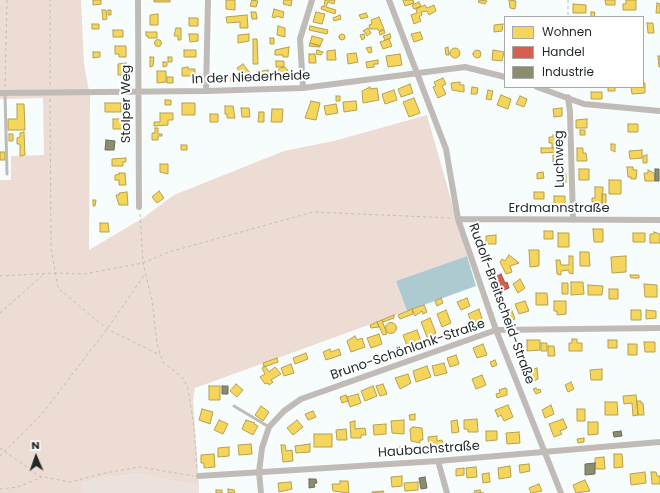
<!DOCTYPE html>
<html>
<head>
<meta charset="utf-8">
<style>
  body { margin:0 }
  #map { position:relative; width:660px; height:493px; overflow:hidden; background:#f7fcfd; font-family:Poppins,sans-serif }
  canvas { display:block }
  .legend { position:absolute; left:504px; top:16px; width:140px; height:72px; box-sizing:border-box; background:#fff; border:1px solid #a5a9a9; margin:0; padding:5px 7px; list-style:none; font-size:12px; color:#1f2728 }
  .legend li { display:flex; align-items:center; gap:8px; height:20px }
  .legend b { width:20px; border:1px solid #a5a9a9 }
  .north { position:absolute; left:16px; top:437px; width:40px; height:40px; -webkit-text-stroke:3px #fff; paint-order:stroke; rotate:358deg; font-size:11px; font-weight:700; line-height:16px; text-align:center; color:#1f2728 }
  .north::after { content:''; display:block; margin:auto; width:14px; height:18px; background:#1f2728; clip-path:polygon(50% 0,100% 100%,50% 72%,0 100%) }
</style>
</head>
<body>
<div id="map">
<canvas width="660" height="493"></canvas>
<ul class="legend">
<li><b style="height:11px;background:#f6d55c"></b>Wohnen</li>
<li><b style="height:11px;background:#d6604d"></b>Handel</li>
<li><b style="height:11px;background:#8c8c6e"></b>Industrie</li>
</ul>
<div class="north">N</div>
</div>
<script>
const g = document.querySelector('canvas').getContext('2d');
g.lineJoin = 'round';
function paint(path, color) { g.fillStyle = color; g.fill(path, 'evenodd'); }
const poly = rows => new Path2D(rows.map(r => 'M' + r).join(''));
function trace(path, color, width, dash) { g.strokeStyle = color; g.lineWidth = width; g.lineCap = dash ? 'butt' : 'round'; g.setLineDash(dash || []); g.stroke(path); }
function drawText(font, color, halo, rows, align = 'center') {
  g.font = font + ' Poppins,sans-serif'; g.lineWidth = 4; g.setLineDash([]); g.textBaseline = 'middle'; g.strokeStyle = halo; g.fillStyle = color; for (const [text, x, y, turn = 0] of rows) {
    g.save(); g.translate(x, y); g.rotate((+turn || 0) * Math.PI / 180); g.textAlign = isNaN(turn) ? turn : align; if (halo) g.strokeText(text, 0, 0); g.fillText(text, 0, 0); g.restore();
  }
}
paint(poly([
  [140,474,199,486,199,493,81,493,81,483,104,477]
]), '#ebe2dd');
paint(poly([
  [0,0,81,0,84,64,90,96,89,250,143,218,174,195,284,151,334,141,427,115,467,256,396,281,407,311,195,388,193,400,199,486,140,474,104,477,81,483,81,493,0,493,0,180,11,180,11,156,44,155,43,98,0,99]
]), '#ecdcd3');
paint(poly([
  [467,256,476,286,407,311,396,281]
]), '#adcad0');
const homes = poly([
  [93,0,101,0,101,4,93,5,93,0],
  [154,0,170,0,170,2,154,2,154,0],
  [226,0,235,0,235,10,226,9,226,0],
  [252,0,258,1,256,7,250,6,252,0],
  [284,0,292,0,291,6,283,4,284,0],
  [325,0,335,0,334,4,328,2,326,7,336,10,335,14,321,9,322,6,324,7,325,0],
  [403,0,413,0,414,3,405,6,403,0],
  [479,0,487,1,485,4,478,2,479,0],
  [509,0,516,1,515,9,510,8,509,0],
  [605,0,615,0,615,5,606,5,605,0],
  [626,0,636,0,636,10,623,10,623,4,626,4,626,0],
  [419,2,421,6,414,9,412,5,419,2],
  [657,3,660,4,660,13,656,13,657,3],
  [573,4,586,5,586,13,573,13,573,4],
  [425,5,427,8,434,5,436,11,429,15,427,11,421,12,422,15,419,17,421,21,414,24,411,15,417,13,416,9,425,5],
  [274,9,284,12,283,18,276,16,275,18,272,17,274,9],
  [102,10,106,10,107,19,103,20,102,10],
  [108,10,111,10,111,15,108,15,108,10],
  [251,12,256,12,257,19,252,19,251,12],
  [316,12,325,14,322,24,313,22,316,12],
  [591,12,595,12,594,17,591,17,591,12],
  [366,13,368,17,361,19,359,15,366,13],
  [158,14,158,25,150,25,150,15,158,14],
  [247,15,248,28,240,28,240,22,227,23,226,17,247,15],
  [340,15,341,19,334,21,333,18,340,15],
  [379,17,384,29,379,31,378,29,370,29,369,25,372,24,371,20,379,17],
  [189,18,198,18,198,26,189,26,189,18],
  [647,23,653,23,654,33,648,33,647,23],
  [92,24,99,24,99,29,92,29,92,24],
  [503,24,502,31,494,32,494,25,503,24],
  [278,26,285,28,285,37,277,35,278,26],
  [310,26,328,30,327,34,309,30,310,26],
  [176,28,181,28,181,40,178,40,178,36,174,36,176,28],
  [368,28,371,33,367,36,365,32,363,31,368,28],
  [113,30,123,30,123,37,113,37,113,30],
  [384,30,385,33,380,35,379,32,384,30],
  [146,32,157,32,157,38,148,38,148,36,146,36,146,32],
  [420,32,423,39,414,42,411,34,420,32],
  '339 37a3 3 0 1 1 6 0a3 3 0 1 1-6 0Z',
  [189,34,198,34,198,41,190,42,189,34],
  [249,34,249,41,238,43,238,35,249,34],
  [364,34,365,38,362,40,360,35,364,34],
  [390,34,391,38,385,40,383,36,390,34],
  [312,36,323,39,320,46,310,43,312,36],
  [270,38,274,38,274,44,270,44,270,38],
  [253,39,257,39,258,64,253,64,253,39],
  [389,39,392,46,383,49,380,42,389,39],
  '154.5 43a3.5 3.5 0 1 1 7 0a3.5 3.5 0 1 1-7 0Z',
  [310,43,320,46,320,47,309,46,310,43],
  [115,46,126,46,126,57,119,57,119,54,115,54,115,46],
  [289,47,288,57,283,57,283,55,275,55,275,50,289,47],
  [371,47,372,52,369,53,366,48,371,47],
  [448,47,449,55,446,55,445,48,448,47],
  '450 53a5 5 0 1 1 10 0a5 5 0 1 1-10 0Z',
  [184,50,196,50,196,57,184,57,184,50],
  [317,50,323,52,321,55,316,54,317,50],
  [335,50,336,60,327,60,327,51,335,50],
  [493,50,504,52,502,61,492,60,493,50],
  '473 54a4 4 0 1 1 8 0a4 4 0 1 1-8 0Z',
  [93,52,100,52,100,57,93,58,93,52],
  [356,53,358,62,348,64,347,54,356,53],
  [309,54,315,54,316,63,309,63,309,54],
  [400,54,402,65,388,67,386,56,400,54],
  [658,56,660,56,660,67,659,67,658,56],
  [150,57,154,57,153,66,150,67,150,57],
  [168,57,172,57,172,62,168,62,168,57],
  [378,60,378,64,374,64,374,67,367,68,366,62,378,60],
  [276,61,284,61,284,67,276,67,276,61],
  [163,62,167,62,167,66,163,67,163,62],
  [126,63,126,75,118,75,118,64,126,63],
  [243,64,250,73,244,77,237,68,243,64],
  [188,67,188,69,195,69,195,76,182,76,182,68,188,67],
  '278 72a5 5 0 1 1 10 0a5 5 0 1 1-10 0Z',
  [268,70,269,76,265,76,265,78,257,79,256,72,268,70],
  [157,71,166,71,166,82,157,83,157,71],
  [167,77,173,77,173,83,167,83,167,77],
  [231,78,236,78,236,82,231,82,231,78],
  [443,78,446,84,442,86,446,94,438,98,433,87,436,86,434,82,443,78],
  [460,82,460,85,464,85,464,92,452,90,451,83,460,82],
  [643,83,645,83,645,93,632,94,631,87,643,87,643,83],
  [410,84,413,93,401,97,398,89,410,84],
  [370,87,370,89,377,88,379,100,363,103,362,91,370,87],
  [472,87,478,88,477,94,471,94,472,87],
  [608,87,615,87,615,91,608,91,608,87],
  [394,90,397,100,385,104,382,94,394,90],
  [488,90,493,91,491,100,486,99,488,90],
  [591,92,602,92,602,99,591,99,591,92],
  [501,95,511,99,508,109,497,105,501,95],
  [336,96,340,96,340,101,336,101,336,96],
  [520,96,527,99,524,107,516,104,520,96],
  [414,98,420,113,409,117,403,102,414,98],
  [165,100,171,100,171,105,165,105,165,100],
  [311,101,320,103,316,120,305,118,311,101],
  [356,101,357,110,344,112,343,102,356,101],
  [105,103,121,103,121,112,105,112,105,103],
  [182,103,195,103,195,115,182,115,182,103],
  [17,104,24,104,25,130,8,130,8,119,17,119,17,104],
  [336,104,338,113,326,115,324,106,336,104],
  [225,106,233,106,235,118,227,118,227,114,225,114,225,106],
  [241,108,249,108,250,117,242,117,241,108],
  [562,108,562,116,554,117,553,109,562,108],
  [272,109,283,109,282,122,271,122,272,109],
  [259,112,264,112,264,122,258,122,259,112],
  [160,113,173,113,173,120,168,120,168,125,154,126,154,122,160,122,160,113],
  [210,114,218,114,218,122,210,122,210,114],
  [113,119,126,119,126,129,113,129,113,119],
  [587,119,587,128,576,128,576,120,587,119],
  [628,124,638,124,638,132,628,132,628,124],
  [155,128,158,128,158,134,162,134,162,136,158,136,158,140,152,140,152,133,155,133,155,128],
  [580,130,585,130,585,135,580,135,580,130],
  [24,132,25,155,20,156,20,144,17,144,17,138,20,137,20,133,24,132],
  [9,134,13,134,13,141,9,141,9,134],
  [553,135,558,135,558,148,552,148,552,143,549,143,549,137,553,137,553,135],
  [611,144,615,144,615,152,611,150,611,144],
  [181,145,187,145,187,150,181,150,181,145],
  [541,148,558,148,558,152,541,153,541,148],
  [577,148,583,148,583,153,586,153,587,161,577,161,577,148],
  [642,150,642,158,630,159,629,151,642,150],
  [0,152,5,152,5,160,0,160,0,152],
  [564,154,564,164,553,165,553,155,564,154],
  [647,155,647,163,643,163,643,156,647,155],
  [126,158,126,162,123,162,123,166,112,166,112,159,126,158],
  [160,164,168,164,168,174,160,172,160,164],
  [627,167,633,167,633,170,637,170,636,179,631,179,631,177,628,177,627,167],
  [579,169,589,169,589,180,579,180,579,169],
  [648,170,654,173,655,181,645,181,644,173,648,173,648,170],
  [543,172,544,178,537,179,537,173,543,172],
  [119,173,125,173,126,185,119,185,119,180,115,180,115,175,120,174,119,173],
  [556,174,566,174,566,183,556,183,556,174],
  [609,180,621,180,621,194,609,194,609,180],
  [595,187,603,187,602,203,592,202,592,198,595,198,595,187],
  [159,191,164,198,157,203,152,197,159,191],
  [127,192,128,205,119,205,116,195,119,195,119,193,127,192],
  [534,192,544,192,544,199,534,199,534,192],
  [602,194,606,194,606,205,602,205,602,194],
  [554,196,565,196,565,205,554,206,554,196],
  [93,200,96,200,95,206,93,206,93,200],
  [100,223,108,223,109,232,100,232,100,223],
  [593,229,603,229,603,242,594,242,593,229],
  [544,231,553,231,553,239,544,239,544,231],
  [654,232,660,234,660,243,650,243,650,234,654,234,654,232],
  [558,233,569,233,569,247,558,247,558,233],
  [633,233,645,233,645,242,633,242,633,233],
  [496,235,496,244,486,244,486,236,496,235],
  [529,250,539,250,539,266,530,267,529,250],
  [580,252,589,252,590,266,580,266,580,252],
  [509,255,519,263,510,266,512,272,506,274,500,262,502,259,505,261,509,255],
  [569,256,573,256,573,274,569,273,569,270,561,271,561,275,557,274,556,260,560,260,561,265,569,265,569,256],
  [626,256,626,272,612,273,611,257,626,256],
  [630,275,639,275,639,278,631,278,630,275],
  [520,279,525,288,518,293,513,284,520,279],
  [571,282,583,282,584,294,571,295,571,282],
  [562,283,568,283,568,294,562,294,562,283],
  [644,284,657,285,657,297,645,297,644,284],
  [588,285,603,286,602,295,588,295,588,285],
  [609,289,618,289,618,299,609,299,609,289],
  [536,293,547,293,548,305,536,305,536,293],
  [441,298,443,303,437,306,435,301,441,298],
  [467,298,470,306,461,310,457,302,467,298],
  [525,301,529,311,519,314,515,304,525,301],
  [554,301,566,301,566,314,557,315,557,311,554,311,554,301],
  [424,305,427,312,423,314,422,311,415,316,412,309,424,305],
  [511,308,515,319,506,322,502,311,511,308],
  [412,309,413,314,400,319,398,315,412,309],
  [479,309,482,319,472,323,468,314,479,309],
  [446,310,451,323,442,327,437,314,446,310],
  [631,310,641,310,641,320,631,320,631,310],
  [646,310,656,311,656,318,646,319,646,310],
  [394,315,394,318,383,322,382,320,394,315],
  [430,318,436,333,427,337,421,322,430,318],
  [382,320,387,334,383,335,377,322,382,320],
  [377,322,379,327,371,328,370,325,377,322],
  '385.5 328a5.5 5.5 0 1 1 11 0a5.5 5.5 0 1 1-11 0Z',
  [417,330,421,341,416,345,407,346,403,335,417,330],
  [379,334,382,344,371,348,367,338,379,334],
  [355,336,357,340,362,338,365,347,351,352,347,341,355,336],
  [572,339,577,339,577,343,582,343,582,351,569,351,569,343,572,343,572,339],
  [527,340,540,340,540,350,527,351,527,340],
  [608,340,617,340,617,348,608,348,608,340],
  [644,342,655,342,655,352,645,352,644,342],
  [541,343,547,343,547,351,541,351,541,343],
  [483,344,487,355,477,358,473,348,483,344],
  [628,344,637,344,637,355,628,355,628,344],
  [548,346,554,346,555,356,548,356,548,346],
  [330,349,331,352,339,349,341,355,326,360,323,352,330,349],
  [306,353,308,359,295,364,293,358,306,353],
  [456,355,459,364,450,367,447,358,456,355],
  [277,358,278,362,264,367,263,363,277,358],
  [495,360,497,365,492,367,490,362,495,360],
  [444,363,447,373,435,376,432,366,444,363],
  [291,364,294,373,284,376,281,368,291,364],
  [265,366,269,372,275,367,281,374,271,380,273,382,269,385,268,383,265,384,260,377,265,374,262,368,265,366],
  [427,366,431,377,416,382,413,371,427,366],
  [537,368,538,379,530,383,526,372,537,368],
  [602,369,602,380,591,380,590,370,602,369],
  [408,374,411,383,400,389,395,378,408,374],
  [482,375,486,385,476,389,472,379,482,375],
  [571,382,574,389,568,392,565,385,571,382],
  [236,384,243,390,237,397,230,391,236,384],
  [383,384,387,394,380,396,376,386,383,384],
  [209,386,220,386,220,400,209,400,209,386],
  [373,386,377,396,365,401,361,391,373,386],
  [505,388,507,389,507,395,497,398,496,394,500,393,499,390,505,388],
  [536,388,537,390,540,389,541,392,536,394,533,389,536,388],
  [358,394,361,403,350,407,347,397,358,394],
  [346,395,348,401,342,403,340,397,346,395],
  [636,395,638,415,633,416,632,403,624,404,623,396,636,395],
  [637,401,641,401,641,403,643,403,644,415,638,415,637,401],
  [605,402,617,402,618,415,605,415,605,402],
  [508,405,513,417,504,421,501,415,498,417,495,410,508,405],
  [551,405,554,414,545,418,542,410,551,405],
  [261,406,269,412,263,421,255,415,261,406],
  [202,409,213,412,210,424,199,420,202,409],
  [577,409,585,409,585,421,577,421,577,409],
  [313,411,316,417,308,420,305,414,313,411],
  [415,414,415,420,410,420,409,415,415,414],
  [477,419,478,432,468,432,468,429,464,429,464,420,477,419],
  [563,419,567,428,560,431,562,434,554,437,549,424,563,419],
  [219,420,228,424,223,434,214,430,219,420],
  [246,420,255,423,254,424,258,426,253,435,242,429,246,420],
  [297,420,303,427,293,435,287,428,297,420],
  [404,420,404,434,392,433,391,421,404,420],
  [457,420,459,432,452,433,451,421,457,420],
  [355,421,355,429,365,428,366,435,361,435,361,438,351,438,350,422,355,421],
  [588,422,598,422,598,434,588,435,588,422],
  [386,424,386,434,374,435,373,425,386,424],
  [413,427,422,428,423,440,420,440,420,443,411,441,410,429,413,427],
  [346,429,347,440,337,440,336,430,346,429],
  [486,431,497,431,497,440,486,441,486,431],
  [519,432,520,443,507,444,506,433,519,432],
  [314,434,332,434,332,447,314,447,314,434],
  [437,436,437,441,442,440,443,449,429,450,428,437,437,436],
  [584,438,584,442,578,443,577,439,584,438],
  [251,444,252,454,239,455,238,445,251,444],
  [310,444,310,452,296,453,295,446,310,444],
  [281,445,285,445,286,451,292,450,293,461,283,462,281,445],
  [229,447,229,456,218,457,218,448,229,447],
  [214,454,215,467,204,468,204,463,201,463,201,455,214,454],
  [614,454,622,454,623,467,614,468,614,454],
  [604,457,605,469,595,469,595,458,604,457],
  [529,464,530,471,520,473,519,465,529,464],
  [510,466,511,477,499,479,498,468,510,466],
  [476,467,477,477,467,478,466,468,476,467],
  [464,468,464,475,456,476,456,469,464,468],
  [645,472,646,483,631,485,630,474,645,472],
  [651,472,656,472,657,476,660,476,660,484,652,484,651,472],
  [489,473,490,482,483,483,482,474,489,473],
  [402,476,402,486,392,487,391,477,402,476],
  [585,480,590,491,576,493,573,485,585,480],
  [340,481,348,481,349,493,333,491,332,484,340,484,340,481],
  [291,482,292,489,279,492,278,483,291,482],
  [418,482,418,490,405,491,404,483,418,482],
  [539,484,542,491,531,493,529,488,539,484],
  [228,489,234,490,235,493,228,493,228,489],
  [216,490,222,490,222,493,216,493,216,490],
  [480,490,481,493,484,493,475,493,474,491,480,490],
  [383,491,384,493,372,493,372,492,383,491]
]);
paint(homes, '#f6d55c');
trace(homes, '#b6a14c', 1);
const shops = poly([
  [501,274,505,283,507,282,509,288,495,294,493,288,495,287,490,280,501,274]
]);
paint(shops, '#d6604d');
trace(shops, '#9f4f42', 1);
const industry = poly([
  [106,140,115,141,114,150,105,150,106,140],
  [655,169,659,169,659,181,655,181,655,169],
  [222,386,228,386,228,394,222,394,222,386],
  [621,431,622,436,614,437,613,432,621,431],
  [400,447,406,447,406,453,400,453,400,447],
  [595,463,595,474,585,475,585,464,595,463],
  [425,477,427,488,421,489,419,478,425,477],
  [309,479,316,479,317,483,314,484,315,487,309,488,309,479]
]);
paint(industry, '#8c8c6e');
trace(industry, '#6b6e59', 1);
trace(poly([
  [568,0,568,17],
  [50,85,50,0],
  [5,87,7,0],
  [50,99,51,248,58,288,107,329,160,355],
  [140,214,143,263,152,300,157,344,163,362,184,379,188,389,194,428,197,469],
  [0,276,55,273,84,274,143,263,169,252,313,212,452,218],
  [0,313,44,274],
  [0,448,39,476,70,482,105,473,140,467,193,476],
  [0,456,42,414,107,329,145,274],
  [0,489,18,487,42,477]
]), '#c0bebc', 1, [3, 3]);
trace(poly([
  [5,93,7,174],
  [234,406,269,427]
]), '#c1bbb7', 3);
trace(poly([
  [138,0,139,207],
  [389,0,446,149,458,219,496,330,561,493],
  [537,87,584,104,660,111],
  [303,88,300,39,312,0],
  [206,91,208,0],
  [0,93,206,91,303,88,465,67,505,77],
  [568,97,570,112,573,220],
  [458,219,660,220],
  [438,461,447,493],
  [199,476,438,461,660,442],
  [261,493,259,472,262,448,269,427,284,411,301,399,496,330,660,328]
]), '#c1bbb7', 6);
drawText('13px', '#1f2728', '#fff', [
  ["In der Niederheide",251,78,-2],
  ["Stolper Weg",127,104,-90],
  ["Luchweg",560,159,-91],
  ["Erdmannstraße",559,209],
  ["Rudolf-Breitscheid-Straße",501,304,70],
  ["Bruno-Schönlank-Straße",408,350,-19],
  ["Haubachstraße",429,450,-4]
]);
</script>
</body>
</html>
